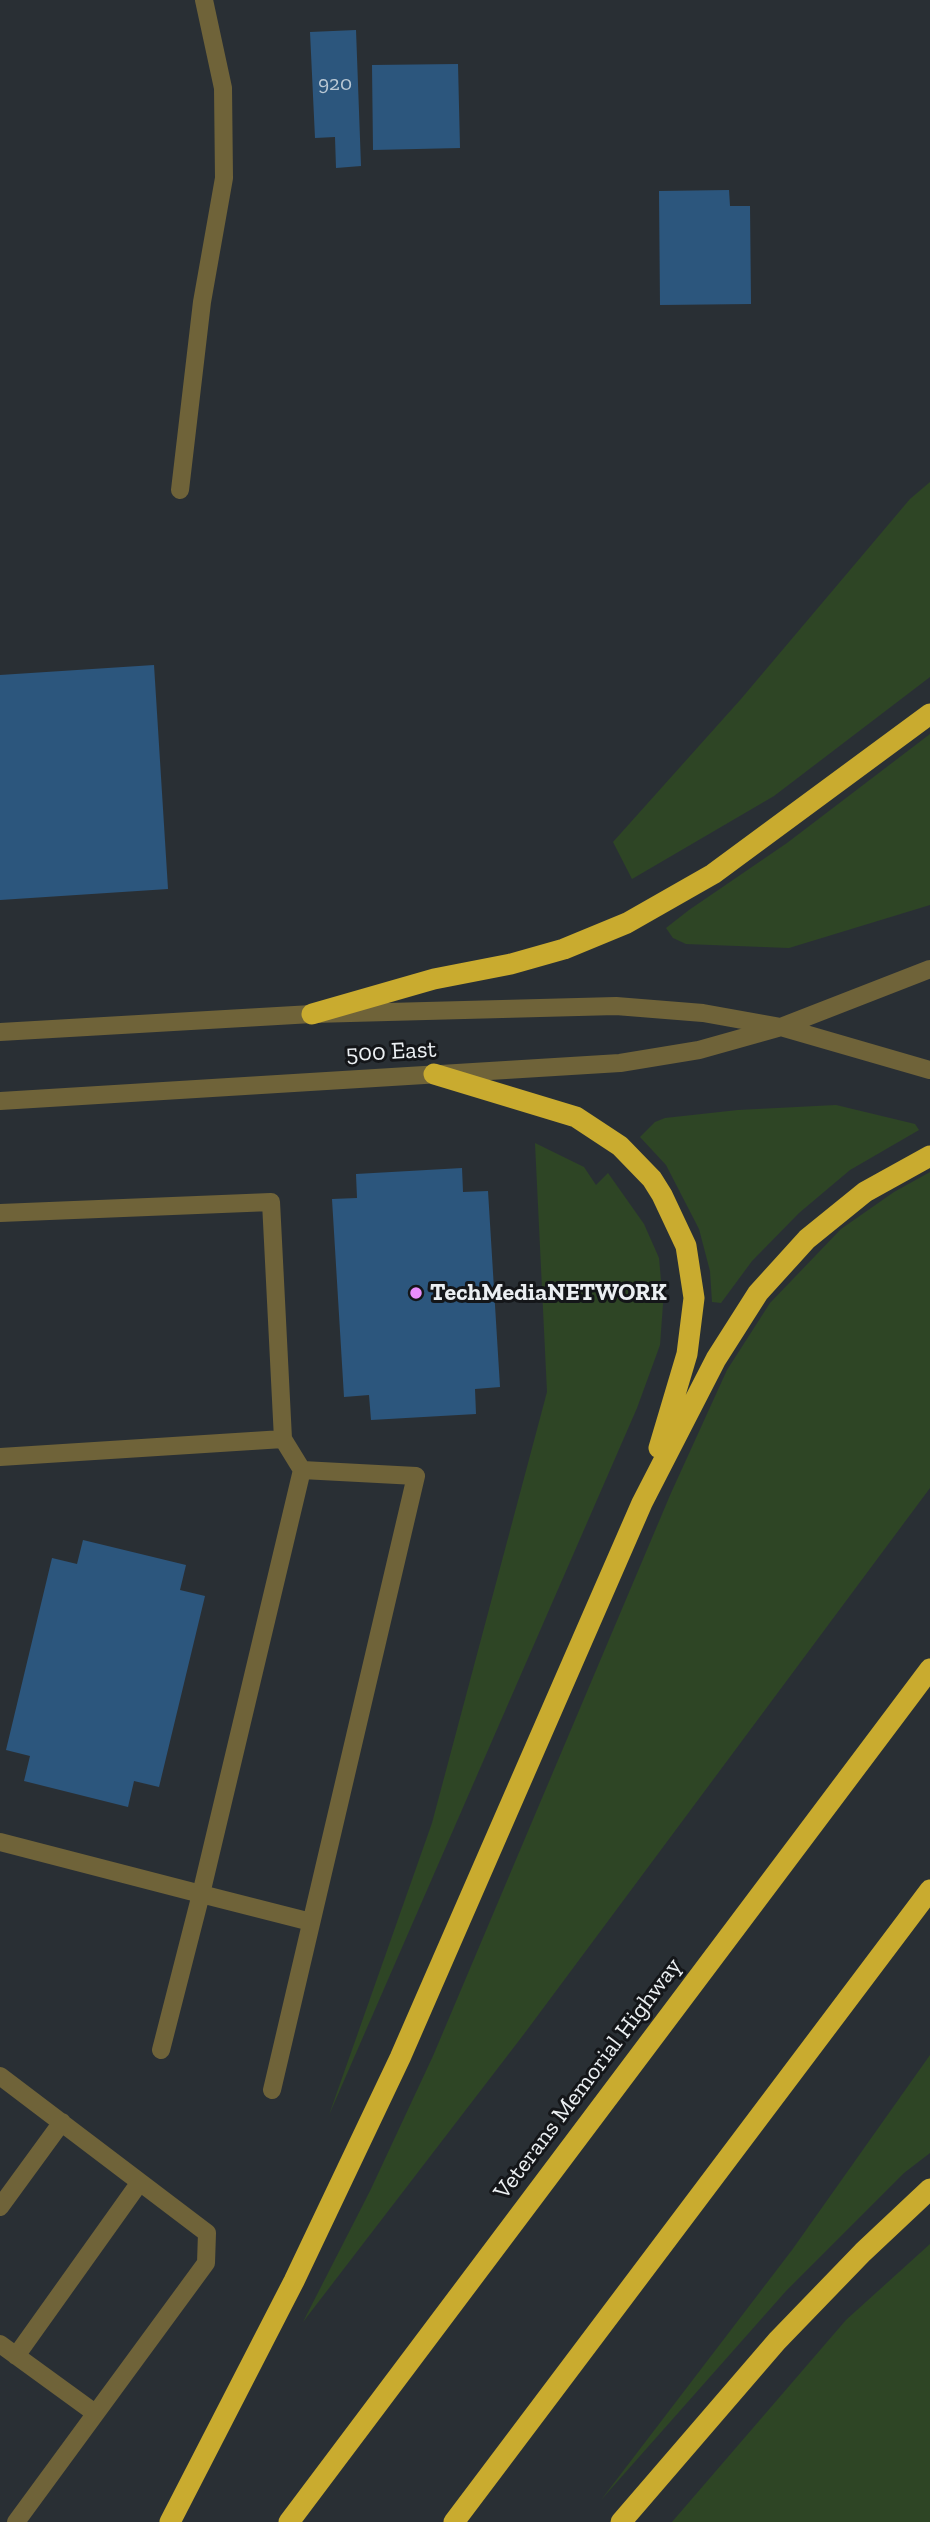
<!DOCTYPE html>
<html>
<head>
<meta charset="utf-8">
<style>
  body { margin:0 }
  canvas { display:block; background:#292f34 }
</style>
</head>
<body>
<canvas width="930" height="2522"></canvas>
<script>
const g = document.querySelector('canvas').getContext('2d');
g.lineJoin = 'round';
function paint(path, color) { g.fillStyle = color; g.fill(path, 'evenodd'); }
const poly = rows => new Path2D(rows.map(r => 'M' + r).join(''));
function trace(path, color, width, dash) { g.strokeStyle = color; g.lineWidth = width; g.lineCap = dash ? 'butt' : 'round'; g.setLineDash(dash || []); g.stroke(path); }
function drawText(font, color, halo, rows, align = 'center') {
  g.font = font + ' "Zilla Slab",serif'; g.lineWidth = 6; g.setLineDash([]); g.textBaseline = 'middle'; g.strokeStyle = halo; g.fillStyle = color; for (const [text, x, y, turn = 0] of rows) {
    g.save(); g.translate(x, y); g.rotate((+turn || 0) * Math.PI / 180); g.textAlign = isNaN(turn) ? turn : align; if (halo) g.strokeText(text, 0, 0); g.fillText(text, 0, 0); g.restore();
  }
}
paint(poly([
  [930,482,930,677,774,796,632,879,613,842,741,699,910,499],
  [930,734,930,905,789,948,686,944,673,938,666,928,689,910,787,843],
  [836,1105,915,1124,919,1130,850,1170,799,1213,752,1261,721,1303,712,1302,710,1271,699,1229,666,1165,640,1137,655,1122,665,1118,738,1110],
  [535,1143,584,1167,596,1185,608,1173,644,1224,659,1258,663,1304,660,1345,637,1408,329,2115,432,1823,547,1392],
  [930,1172,930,1488,524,2034,303,2322,370,2191,433,2056,671,1493,727,1370,770,1303,841,1229,894,1192],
  [930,2055,930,2153,904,2173,786,2291,601,2500,792,2250],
  [930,2244,930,2522,672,2522,846,2320]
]), '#2e4525');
paint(poly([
  [356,30,361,166,336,168,335,137,315,138,310,32],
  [458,64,460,148,373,150,372,65],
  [729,190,730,206,750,206,751,304,660,305,659,191],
  [154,665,168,889,0,900,0,675],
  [462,1168,463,1192,488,1191,500,1387,475,1389,476,1414,371,1420,369,1395,344,1397,332,1199,357,1198,356,1174],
  [83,1540,186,1565,180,1590,205,1596,159,1787,134,1781,128,1807,24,1781,30,1756,6,1750,52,1558,77,1564]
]), '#2c567d');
trace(poly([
  [180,490,202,302,224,178,223,88,204,0],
  [0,1032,312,1014,616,1006,703,1013,781,1027,930,1070],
  [0,1101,620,1063,699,1050,781,1027,930,969],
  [0,1213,271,1202,283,1439,302,1470,201,1894,0,1842],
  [0,1457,283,1439],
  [161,2050,201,1894,311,1922],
  [0,2076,207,2233,206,2263,16,2522],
  [272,2090,416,1476,302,1470],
  [0,2207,62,2122],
  [0,2344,95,2413],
  [16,2356,140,2182]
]), '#6f6339', 18);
trace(poly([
  [312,1014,434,979,511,964,564,949,627,923,713,874,930,714],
  [434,1074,576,1117,620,1146,652,1179,662,1195,686,1246,694,1298,687,1354,659,1448],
  [170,2522,294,2281,400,2058,642,1503,716,1359,758,1293,807,1239,865,1192,930,1156],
  [289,2522,930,1669],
  [454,2522,930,1890],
  [621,2522,777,2341,863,2252,930,2189]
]), '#c9ab2f', 21);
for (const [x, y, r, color] of [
  [416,1293,7,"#eb8dfc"]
]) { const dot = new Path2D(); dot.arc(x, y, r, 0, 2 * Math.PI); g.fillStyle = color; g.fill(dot); trace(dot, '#141619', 2.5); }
drawText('21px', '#bbc9d5', null, [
  ["920",335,84]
]);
drawText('24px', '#ebeff2', '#141619', [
  ["500 East",391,1052,-3],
  ["Veterans Memorial Highway",588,2079,-53]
]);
drawText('bold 24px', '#ebeff2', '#141619', [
  ["TechMediaNETWORK",430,1293]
], 'left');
</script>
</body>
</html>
